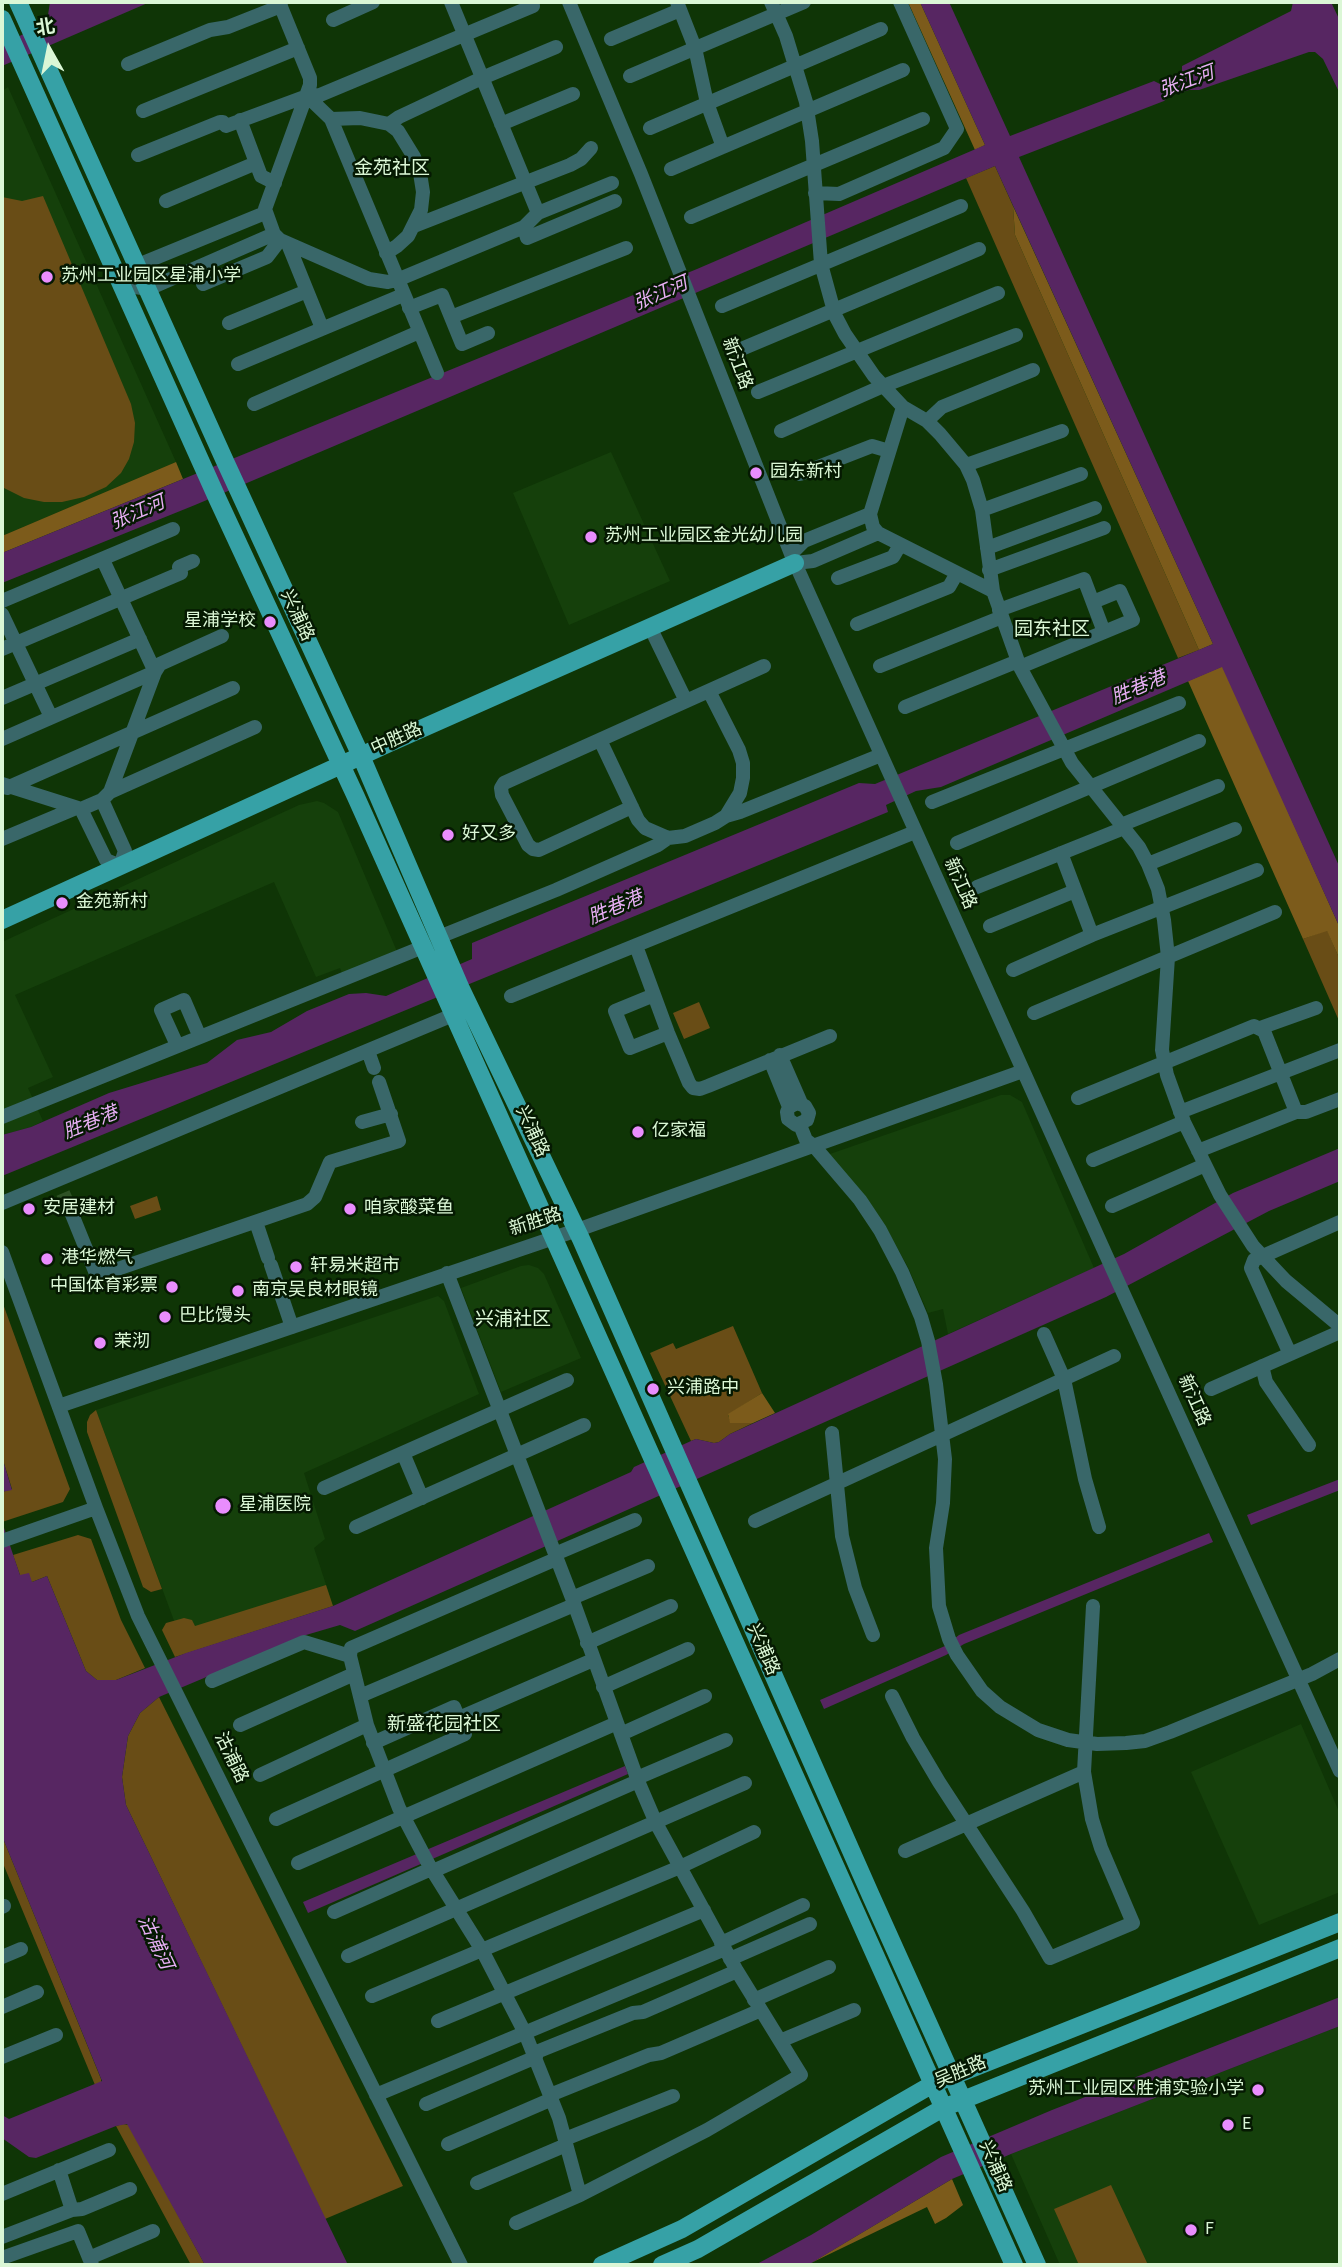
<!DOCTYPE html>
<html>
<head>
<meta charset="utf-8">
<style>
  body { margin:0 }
  #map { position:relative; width:1342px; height:2267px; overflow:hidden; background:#0f3506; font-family:"Source Sans 3","Noto Sans SC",sans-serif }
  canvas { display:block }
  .frame { position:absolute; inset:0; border:4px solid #dbf7d6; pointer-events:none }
  .north { position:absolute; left:14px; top:14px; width:70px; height:70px; -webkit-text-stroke:5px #051902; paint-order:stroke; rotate:351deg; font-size:19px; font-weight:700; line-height:28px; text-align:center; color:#dbf7d6 }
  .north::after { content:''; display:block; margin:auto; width:24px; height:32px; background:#dbf7d6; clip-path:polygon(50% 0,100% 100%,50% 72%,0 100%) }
</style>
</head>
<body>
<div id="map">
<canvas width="1342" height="2267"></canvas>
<div class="frame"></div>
<div class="north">北</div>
</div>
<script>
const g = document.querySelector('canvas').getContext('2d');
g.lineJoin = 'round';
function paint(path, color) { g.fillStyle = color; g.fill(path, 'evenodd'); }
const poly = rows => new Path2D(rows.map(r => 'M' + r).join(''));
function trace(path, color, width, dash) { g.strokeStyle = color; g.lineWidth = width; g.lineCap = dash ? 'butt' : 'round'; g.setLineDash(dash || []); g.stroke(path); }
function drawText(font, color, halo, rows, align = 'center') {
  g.font = font + ' "Source Sans 3","Noto Sans SC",sans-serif'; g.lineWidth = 5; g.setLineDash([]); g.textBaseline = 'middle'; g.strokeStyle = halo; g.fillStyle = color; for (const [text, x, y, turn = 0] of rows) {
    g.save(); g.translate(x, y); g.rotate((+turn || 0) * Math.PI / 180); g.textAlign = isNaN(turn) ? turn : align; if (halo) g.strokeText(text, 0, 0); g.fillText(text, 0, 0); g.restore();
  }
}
paint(poly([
  [8,87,176,462,2,536,2,91],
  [611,452,670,581,569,625,513,493],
  [317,801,324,803,338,812,401,961,346,983,340,968,316,977,274,882,15,995,53,1077,28,1088,43,1121,31,1127,2,1135,2,942,299,805],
  [1001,1095,1010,1095,1022,1102,1094,1268,948,1334,943,1309,928,1313,908,1267,889,1233,827,1155],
  [529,1265,538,1268,544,1274,581,1358,501,1392,461,1288,521,1266],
  [438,1296,444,1301,479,1394,304,1473,325,1539,314,1548,333,1606,186,1653,96,1410],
  [1301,1724,1340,1814,1340,1892,1259,1925,1191,1772],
  [1340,2026,1340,2265,1060,2265,1011,2154]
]), '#15400b');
paint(poly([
  [995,166,1013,206,1015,235,1199,650,1178,658,966,178],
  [43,196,131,404,135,423,134,442,129,459,121,473,106,487,84,497,62,502,44,502,24,498,2,487,2,197,22,201],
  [1327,930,1340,960,1340,1023,1303,939],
  [699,1002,710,1028,684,1039,673,1013],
  [157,1196,161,1210,135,1219,130,1206],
  [2,1301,70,1489,63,1502,2,1522,2,1492,12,1489,2,1457],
  [733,1326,762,1393,728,1415,731,1423,753,1423,730,1434,719,1442,714,1443,696,1439,691,1441,650,1353,673,1343,676,1349],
  [96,1410,162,1589,151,1592,143,1587,87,1432,87,1422,90,1415],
  [78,1535,91,1539,121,1620,145,1668,116,1680,97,1680,86,1671,47,1576,32,1582,20,1575,13,1555],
  [326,1585,333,1606,175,1657,162,1630,166,1623,184,1618,192,1620,195,1626],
  [159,1697,403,2186,325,2219,126,1805,122,1777,128,1736,140,1713],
  [2,1836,101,2079,101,2083,95,2085,2,1861],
  [123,2124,129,2125,205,2265,191,2265,116,2126],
  [1111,2185,1148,2265,1079,2265,1054,2209]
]), '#694d16');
paint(poly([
  [908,2,920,2,985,145,975,150],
  [1013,206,1213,644,1199,650,1015,235],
  [176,462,183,479,2,553,2,536],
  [1223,666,1340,928,1340,960,1327,931,1303,939,1188,681],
  [762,1393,775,1413,753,1423,730,1423,728,1414],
  [952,2179,963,2205,946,2218,935,2224,927,2207,811,2263]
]), '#7c5b1b');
paint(poly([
  [50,2,150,2,2,66,2,44,50,22,48,15],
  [920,2,949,2,1010,136,1154,81,1162,85,1182,77,1182,66,1291,11,1293,2,1331,2,1340,21,1340,94,1323,59,1315,52,1309,52,1199,90,1189,90,1169,96,1164,101,1019,157,1340,868,1340,928,1222,667,941,787,916,791,886,805,888,812,2,1176,2,1135,31,1127,109,1093,207,1063,237,1040,271,1032,307,1011,349,994,366,993,386,996,472,959,472,943,859,783,875,784,1213,644,995,166,195,505,2,583,2,553,697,269,985,145],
  [1340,1148,1340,1181,1269,1211,1106,1297,355,1631,340,1625,306,1635,159,1697,140,1713,128,1736,122,1777,126,1805,348,2265,205,2265,127,2124,116,2126,36,2158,29,2157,2,2138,2,2115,9,2119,102,2081,2,1836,2,1522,20,1575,29,1573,32,1582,47,1576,86,1671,97,1680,116,1680,186,1653,333,1606,631,1472,634,1467,691,1441,696,1439,714,1443,719,1442,730,1434,1124,1254,1233,1193],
  [2,1457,12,1490,2,1492],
  [1340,1479,1340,1490,1251,1525,1247,1515],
  [1209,1533,1213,1542,964,1644,946,1655,824,1709,820,1700,945,1646,959,1635],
  [625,1766,628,1774,308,1913,303,1902],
  [1340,1997,1340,2026,1011,2154,952,2179,808,2265,755,2265,811,2235,941,2157,1052,2110]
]), '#572662');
trace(poly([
  [63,1193,69,1207]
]), '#2e5225', 14, [14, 7]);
trace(poly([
  [279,2,310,78,310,85,265,209,274,234,280,240,369,279,388,282,397,280,524,227,538,213,612,183],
  [451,2,538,213],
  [569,2,641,174,791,554,1106,1255,1340,1771],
  [677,2,695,48,707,103,723,147],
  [771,2,786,36,806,102,812,141,821,264,835,315,845,334,874,376,903,407,927,421,940,434,966,465,973,480,982,510,993,591,1020,667,1072,763,1139,847,1148,864,1158,889,1164,920,1168,957,1162,1050,1167,1075,1184,1122,1220,1195,1253,1246,1286,1281,1340,1326],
  [333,20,373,2],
  [611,39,680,10],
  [128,64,210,30,228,27,281,6],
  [630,76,804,2],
  [307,96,331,119,437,373],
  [143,111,298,48],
  [331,119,360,118,389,124,398,131,414,157,420,173,423,192,421,210,408,236,397,246,386,253],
  [240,120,261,176,275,183],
  [389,124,399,117,482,78,556,47],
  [501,124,573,94],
  [650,128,881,29],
  [138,155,220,122,223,122,226,126,307,96,320,95,533,6],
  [671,169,903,70],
  [815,193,839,194,944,148,957,129,900,2],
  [166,201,256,163],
  [265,213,138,265,123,285,148,289,274,234],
  [691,217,923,119],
  [414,226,570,165,581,159,591,148],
  [524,227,527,238,615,201],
  [288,244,322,328],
  [203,284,267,257,280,240],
  [722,306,961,206],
  [409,308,442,295,462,344,488,333],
  [451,317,626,248],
  [229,323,307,291],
  [739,350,979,249],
  [238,364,403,295],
  [758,392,998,293],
  [254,404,419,332],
  [903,407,870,514,873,527,878,533,993,591],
  [927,421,942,407,1033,370],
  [781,431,883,386,1016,335],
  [966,465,1062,431],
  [800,474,872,446,889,451],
  [982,510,1081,474],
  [987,548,1095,508],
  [791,554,804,541,870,514],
  [795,563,813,561,878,533],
  [989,570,1104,528],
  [838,578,893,557,900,545],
  [2,601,173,529],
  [999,610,1084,579,1104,632],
  [2,614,51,717],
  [857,624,949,587,957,573],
  [650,627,686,701],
  [2,649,181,573,179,567,193,561],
  [880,666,1002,617],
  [1020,667,1133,620,1120,591,1093,602],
  [2,698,140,639],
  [905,707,1018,661],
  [2,739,155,672,160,664,222,636],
  [600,740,638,820,645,828,668,838,685,836,715,823,726,816,740,793,743,778,743,763,739,750,709,691],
  [2,784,81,809,102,800,110,792,155,672,103,560],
  [7,788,233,688],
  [110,792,255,727],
  [932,802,1179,703],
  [632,807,539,850,533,849,528,845,502,795,501,788,504,783,764,666],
  [81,809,106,860,120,866,125,851,102,800],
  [726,816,740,812,881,755],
  [1121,825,1218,786],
  [2,839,76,808],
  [957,843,1199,741],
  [1061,853,1092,935],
  [1148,864,1235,829],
  [977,887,1124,828],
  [990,926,1075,891],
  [439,937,556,890,658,845,668,838],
  [636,946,668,1033,689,1083,693,1088,700,1089,708,1086,830,1036],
  [1013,970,1092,935,1257,870],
  [654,995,615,1011,630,1048,668,1033],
  [511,996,915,832],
  [1034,1013,1275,912],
  [1260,1028,1316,1008],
  [177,1045,161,1010,184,1000,199,1035],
  [368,1051,374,1068],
  [780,1055,801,1103],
  [770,1060,789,1107,787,1112,788,1119,796,1125,807,1120,809,1113,805,1106,797,1103,789,1107],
  [1078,1098,1254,1026,1264,1031,1296,1112,1306,1112,1340,1099],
  [1180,1112,1340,1050],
  [2,1117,423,947],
  [362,1122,391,1114],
  [800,1125,806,1140,814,1146,860,1200,880,1230,902,1272,921,1317,928,1341,936,1384,945,1459,943,1503,936,1548,939,1606,949,1639,957,1655,982,1691,1000,1707,1038,1730,1068,1740,1097,1744,1126,1743,1145,1741,1170,1732,1312,1674,1340,1659],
  [1198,1151,1296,1112],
  [1093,1160,1184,1122],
  [2,1203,453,1015],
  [1112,1206,1205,1165],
  [69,1207,97,1276,307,1204,315,1197,330,1162,399,1141,379,1082],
  [256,1222,268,1258],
  [2,1252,96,1508,138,1616,461,2265],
  [271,1265,292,1327],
  [447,1273,572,1598,638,1781,656,1823,737,1971,801,2075,707,2130,580,2195,516,2223],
  [1044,1334,1064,1379,1085,1479,1099,1527],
  [1290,1354,1251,1268,1254,1260,1340,1222],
  [1262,1366,1266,1382,1309,1445],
  [1211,1389,1340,1332],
  [59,1406,583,1228,1023,1071],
  [832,1433,842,1536,855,1588,873,1635],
  [403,1453,422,1498],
  [324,1488,567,1380],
  [755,1521,1114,1356],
  [356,1527,584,1425],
  [2,1541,96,1508],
  [555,1554,635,1520],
  [556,1559,351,1648,350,1656,367,1725,399,1808,429,1865,482,1950,525,2033,559,2118,580,2195],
  [572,1598,648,1566],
  [587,1643,671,1606],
  [212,1681,304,1642,350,1656],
  [603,1687,688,1649],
  [360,1696,574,1605],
  [892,1696,913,1738,939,1782,1023,1911,1050,1958,1133,1923,1101,1848,1092,1819,1084,1772,1093,1606],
  [459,1718,593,1660],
  [240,1725,354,1674],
  [621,1734,705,1696],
  [260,1775,367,1725],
  [637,1778,726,1740],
  [276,1819,465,1734,454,1707,373,1743],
  [905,1851,1084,1772],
  [298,1863,617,1723],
  [433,1871,638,1781],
  [2,1907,4,1906],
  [334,1912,431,1869],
  [721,1943,803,1905],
  [348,1956,745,1783],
  [2,1957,21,1949],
  [730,1959,810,1924],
  [372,1996,680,1867,754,1832],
  [754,2000,829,1967],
  [2,2007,37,1992],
  [438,2021,704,1910],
  [780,2041,854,2010],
  [534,2053,633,2013,643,2012,737,1971],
  [2,2057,56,2035],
  [376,2095,725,1949],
  [550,2095,649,2055,661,2053,761,2010],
  [426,2104,536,2057],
  [565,2139,673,2096],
  [448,2144,552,2099],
  [59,2170,72,2210],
  [477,2183,566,2145],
  [2,2194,109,2150],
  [2,2237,72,2210,82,2209,130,2189],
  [2,2258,78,2231,92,2265],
  [89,2258,153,2231]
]), '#396769', 14);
trace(poly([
  [18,2,224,459,361,756,461,989,581,1239,871,1896,1037,2265],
  [2,19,218,500,356,797,1014,2265],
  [2,920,387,744,795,563],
  [602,2265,682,2229,933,2084,1340,1922],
  [662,2265,698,2249,943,2108,1340,1948]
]), '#36a1a6', 18);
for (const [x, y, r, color] of [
  [47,277,7,"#e98dfd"],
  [756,473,7,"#e98dfd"],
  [591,537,7,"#e98dfd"],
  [270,622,7,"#e98dfd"],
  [448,835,7,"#e98dfd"],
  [62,903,7,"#e98dfd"],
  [638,1132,7,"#e98dfd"],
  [29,1209,7,"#e98dfd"],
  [350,1209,7,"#e98dfd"],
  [47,1259,7,"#e98dfd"],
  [296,1267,7,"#e98dfd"],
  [172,1287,7,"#e98dfd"],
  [238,1291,7,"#e98dfd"],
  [165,1317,7,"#e98dfd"],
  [100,1343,7,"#e98dfd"],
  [653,1389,7,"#e98dfd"],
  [223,1506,9,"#e98dfd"],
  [1258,2090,7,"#e98dfd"],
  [1228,2125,7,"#e98dfd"],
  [1191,2230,7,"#e98dfd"]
]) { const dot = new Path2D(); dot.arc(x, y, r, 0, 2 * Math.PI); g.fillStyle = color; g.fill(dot); trace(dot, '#051902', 2.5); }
drawText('18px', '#dbf7d6', '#051902', [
  ["苏州工业园区星浦小学",61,277],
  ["园东新村",770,473],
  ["苏州工业园区金光幼儿园",605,537],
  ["星浦学校",256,622,"right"],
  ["好又多",462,835],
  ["金苑新村",76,903],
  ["亿家福",652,1132],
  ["安居建材",43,1209],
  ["咱家酸菜鱼",364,1209],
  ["港华燃气",61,1259],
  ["轩易米超市",310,1267],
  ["中国体育彩票",158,1287,"right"],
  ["南京吴良材眼镜",252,1291],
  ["巴比馒头",179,1317],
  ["茉沏",114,1343],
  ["兴浦路中",667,1389],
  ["星浦医院",239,1506],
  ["苏州工业园区胜浦实验小学",1244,2090,"right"],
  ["E",1242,2125],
  ["F",1205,2230]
], 'left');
drawText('18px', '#dbf7d6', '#051902', [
  ["新江路",736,364,69],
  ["兴浦路",296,616,65],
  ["中胜路",397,740,-24],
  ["新江路",959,884,66],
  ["兴浦路",531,1132,65],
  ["新胜路",536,1223,-18],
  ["新江路",1193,1401,66],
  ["兴浦路",762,1650,66],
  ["沽浦路",230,1758,64],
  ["吴胜路",961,2073,-23],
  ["兴浦路",994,2167,66]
]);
drawText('italic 19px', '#e8aff5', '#051902', [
  ["张江河",1187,83,-20],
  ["张江河",661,295,-23],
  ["张江河",138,514,-23],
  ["胜巷港",1139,689,-23],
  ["胜巷港",616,909,-23],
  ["胜巷港",91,1124,-22],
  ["沽浦河",154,1943,65]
]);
drawText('19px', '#dbf7d6', '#051902', [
  ["金苑社区",392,170],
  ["园东社区",1052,631],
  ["兴浦社区",513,1321],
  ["新盛花园社区",444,1726]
]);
</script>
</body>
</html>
